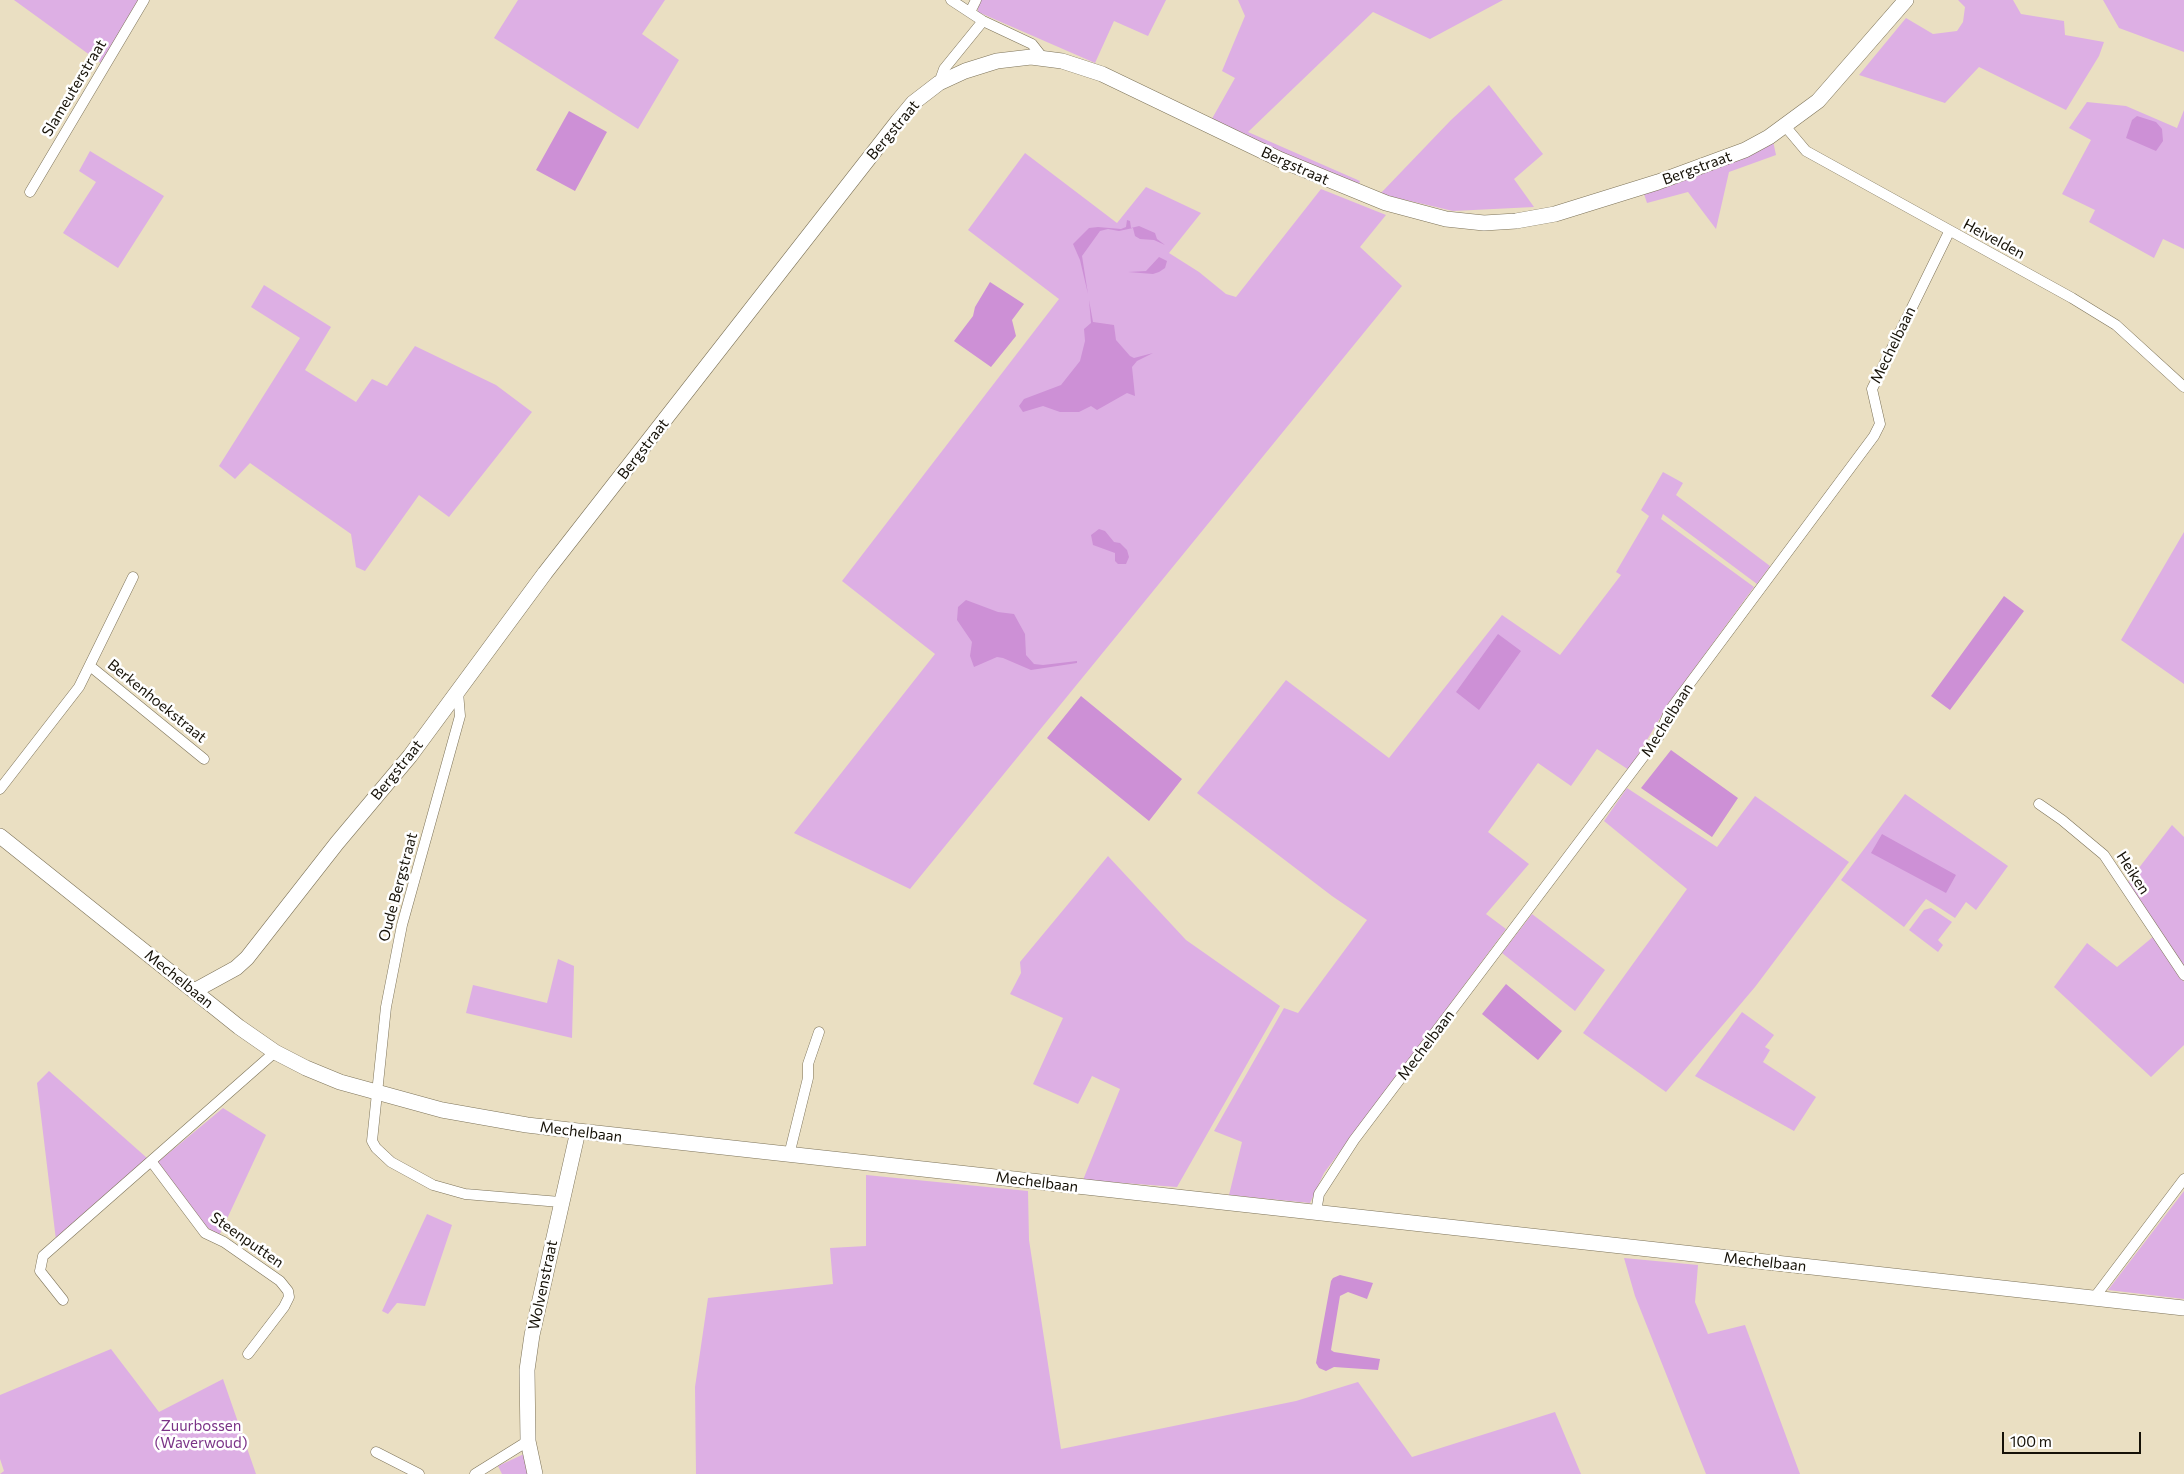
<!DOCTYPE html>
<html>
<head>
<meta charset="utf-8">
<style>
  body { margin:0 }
  #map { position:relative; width:2184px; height:1474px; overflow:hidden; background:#eadfc2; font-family:Commissioner,sans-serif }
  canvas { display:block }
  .scale { position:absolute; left:2002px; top:1432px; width:139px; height:22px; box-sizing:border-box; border:2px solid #151107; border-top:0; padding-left:6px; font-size:15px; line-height:18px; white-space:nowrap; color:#151107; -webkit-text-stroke:4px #fff; paint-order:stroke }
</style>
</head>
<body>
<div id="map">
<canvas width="2184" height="1474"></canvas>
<div class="scale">100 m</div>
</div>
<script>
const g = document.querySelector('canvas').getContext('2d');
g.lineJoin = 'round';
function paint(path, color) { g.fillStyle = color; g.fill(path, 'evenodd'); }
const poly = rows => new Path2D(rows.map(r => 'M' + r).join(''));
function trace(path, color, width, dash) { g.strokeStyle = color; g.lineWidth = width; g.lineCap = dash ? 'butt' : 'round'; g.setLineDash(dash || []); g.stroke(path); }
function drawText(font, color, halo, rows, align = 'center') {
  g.font = font + ' Commissioner,sans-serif'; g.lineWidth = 5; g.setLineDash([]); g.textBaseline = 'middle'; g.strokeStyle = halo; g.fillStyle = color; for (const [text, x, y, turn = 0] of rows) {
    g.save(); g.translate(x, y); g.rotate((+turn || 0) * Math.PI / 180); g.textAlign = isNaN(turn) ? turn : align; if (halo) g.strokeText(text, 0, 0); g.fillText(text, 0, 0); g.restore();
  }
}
paint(poly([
  [14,0,143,0,105,66],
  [518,0,665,0,642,34,679,60,638,129,494,38],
  [981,0,1166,0,1148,36,1114,21,1095,63,978,12,978,6],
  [1238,0,1503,0,1430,39,1373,12,1248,132,1360,181,1356,191,1209,124,1235,78,1222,71,1245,16],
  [1958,0,2013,0,2021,14,2064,21,2065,35,2104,42,2099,56,2066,110,1979,67,1945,103,1859,75,1906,18,1933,34,1957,31,1963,22,1965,7],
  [2103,0,2184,0,2184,52,2119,28],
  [1489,85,1543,154,1514,179,1534,207,1453,211,1380,194,1451,120],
  [2087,102,2126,106,2177,128,2184,110,2184,249,2163,239,2154,258,2089,222,2095,210,2062,194,2091,140,2069,128],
  [1773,141,1776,155,1729,172,1716,229,1688,192,1647,203,1644,194],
  [90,151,164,196,118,268,63,233,96,182,79,171],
  [1025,153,1117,223,1146,187,1201,213,1169,253,1199,272,1226,294,1236,297,1321,189,1386,215,1360,247,1402,286,910,889,794,833,935,654,842,581,1059,299,968,230],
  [264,285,331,327,305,370,356,402,372,379,387,386,415,346,496,385,532,412,449,517,419,495,365,571,356,567,351,534,250,463,235,479,219,466,300,338,251,307],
  [1663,472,1683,483,1676,495,1770,566,1757,584,1663,514,1661,519,1754,587,1669,703,1629,770,1597,749,1571,786,1538,763,1488,832,1529,864,1486,914,1506,929,1324,1173,1310,1203,1229,1195,1242,1142,1214,1131,1284,1008,1298,1013,1367,920,1332,896,1197,793,1286,680,1389,758,1502,615,1560,655,1621,575,1616,572,1649,516,1641,510],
  [2184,532,2184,684,2121,640],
  [1627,788,1717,847,1755,796,1849,862,1755,987,1666,1092,1583,1033,1687,889,1604,821],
  [1905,794,2008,866,1976,910,1966,902,1955,918,1926,899,1904,927,1841,880],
  [2172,825,2184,837,2184,967,2128,882],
  [1108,856,1186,940,1280,1006,1177,1187,1083,1180,1120,1089,1092,1076,1078,1104,1033,1084,1063,1018,1010,994,1021,973,1020,962],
  [1931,908,1952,922,1938,940,1943,945,1938,952,1909,930,1924,910],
  [1532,914,1605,970,1575,1011,1502,953],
  [2154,936,2184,982,2184,1045,2151,1077,2054,987,2087,943,2117,967],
  [558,959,574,966,572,1038,466,1013,473,985,547,1003],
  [1742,1012,1774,1035,1765,1047,1770,1050,1763,1062,1816,1097,1794,1131,1695,1076],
  [49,1071,147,1158,56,1240,37,1083],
  [223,1108,266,1135,219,1236,204,1225,158,1162],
  [866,1175,1028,1191,1029,1240,1061,1449,1296,1401,1358,1382,1412,1457,1555,1412,1581,1474,696,1474,695,1387,708,1298,833,1284,830,1248,866,1246],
  [2184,1191,2184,1299,2108,1290],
  [427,1214,452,1225,425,1306,397,1303,388,1314,382,1311],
  [1624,1258,1698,1265,1695,1302,1708,1334,1745,1325,1800,1474,1706,1474,1635,1296],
  [111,1349,159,1412,223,1379,256,1474,0,1474,4,1471,0,1459,0,1395],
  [524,1454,529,1474,502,1474,498,1466]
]), '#ddafe4');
paint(poly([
  [569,111,607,132,575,191,536,170],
  [2137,116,2156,122,2162,129,2163,141,2156,151,2126,138,2132,120],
  [1127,220,1130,221,1131,228,1139,226,1155,233,1157,239,1165,245,1154,240,1140,239,1135,236,1133,228,1119,231,1108,229,1100,231,1082,256,1088,294,1080,260,1073,244,1089,228,1098,227,1121,229,1126,227],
  [1159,257,1167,261,1165,268,1159,272,1153,274,1128,272,1146,271],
  [990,282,1024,304,1012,320,1016,336,991,367,954,341,973,316,975,307],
  [1089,300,1093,322,1114,325,1116,340,1130,356,1134,358,1153,353,1137,361,1132,367,1135,396,1127,393,1097,410,1091,406,1079,412,1060,412,1043,406,1023,412,1019,406,1024,399,1061,385,1080,361,1085,341,1084,329,1091,323],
  [1099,529,1105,531,1114,542,1120,543,1127,550,1129,557,1126,564,1118,564,1115,561,1115,553,1093,545,1091,535],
  [2004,596,2024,611,1950,710,1931,696],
  [966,600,998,612,1014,614,1025,634,1026,655,1034,664,1043,665,1077,661,1077,663,1031,670,1003,658,997,657,974,667,970,656,972,642,957,620,958,607],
  [1498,634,1521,651,1479,710,1456,692],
  [1081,696,1182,779,1149,821,1047,738],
  [1671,750,1738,798,1712,837,1641,788],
  [1882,834,1956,875,1946,893,1871,853],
  [1506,984,1562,1031,1538,1060,1482,1014],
  [1340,1275,1373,1283,1367,1299,1348,1292,1340,1296,1331,1350,1334,1352,1380,1359,1378,1370,1334,1367,1326,1371,1319,1368,1316,1363,1331,1281,1333,1278]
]), '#cd90d6');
const street = poly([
  [951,0,983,21,1032,44,1043,58],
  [970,12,976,0],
  [939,83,944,69,983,21],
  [1785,126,1806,151,2072,298,2116,325,2184,387],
  [30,192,144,0],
  [90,666,204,759],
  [458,692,460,716,402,925,386,1007,372,1141,376,1148,391,1162,433,1185,465,1194,560,1202],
  [0,789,79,687,133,577],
  [2039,804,2062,820,2104,855,2184,975],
  [789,1155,808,1078,808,1064,819,1032],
  [151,1161,205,1233,224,1242,280,1281,288,1291,289,1297,284,1307,248,1354],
  [1316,1212,1319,1194,1354,1140,1659,736,1670,710,1874,436,1880,424,1872,389,1949,232],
  [2094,1298,2184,1179],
  [63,1300,40,1271,43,1256,275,1052],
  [376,1452,419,1474],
  [475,1474,528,1441]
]);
const secondary = poly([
  [0,836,239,1027,275,1052,306,1068,340,1082,442,1110,527,1125,578,1131,2184,1308],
  [194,991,236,968,247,958,337,843,410,756,545,573,898,121,913,103,939,83,965,71,997,61,1031,57,1062,61,1102,74,1281,160,1386,203,1446,219,1484,223,1516,221,1555,214,1658,182,1745,150,1769,137,1818,101,1906,0],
  [535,1474,528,1441,527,1370,532,1335,578,1131]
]);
trace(street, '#7d7359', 11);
trace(secondary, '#7d7359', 16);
trace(street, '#fff', 10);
trace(secondary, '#fff', 15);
drawText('15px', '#151107', '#fff', [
  ["Slameuterstraat",74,88,-59],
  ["Bergstraat",893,130,-50],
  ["Bergstraat",1295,166,24],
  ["Bergstraat",1697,168,-20],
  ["Heivelden",1994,239,28],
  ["Mechelbaan",1893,345,-64],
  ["Bergstraat",643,449,-52],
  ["Berkenhoekstraat",157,701,39],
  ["Mechelbaan",1667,720,-58],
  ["Bergstraat",397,770,-51],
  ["Heiken",2133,873,57],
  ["Oude Bergstraat",398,887,-75],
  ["Mechelbaan",179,979,39],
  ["Mechelbaan",1426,1045,-53],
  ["Mechelbaan",581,1132,7],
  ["Mechelbaan",1037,1182,7],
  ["Steenputten",247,1240,35],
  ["Mechelbaan",1765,1262,6],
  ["Wolvenstraat",543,1285,-78]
]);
drawText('15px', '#7b3387', '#fff', [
  ["Zuurbossen",201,1426],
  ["(Waverwoud)",201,1443]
]);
</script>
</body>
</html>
